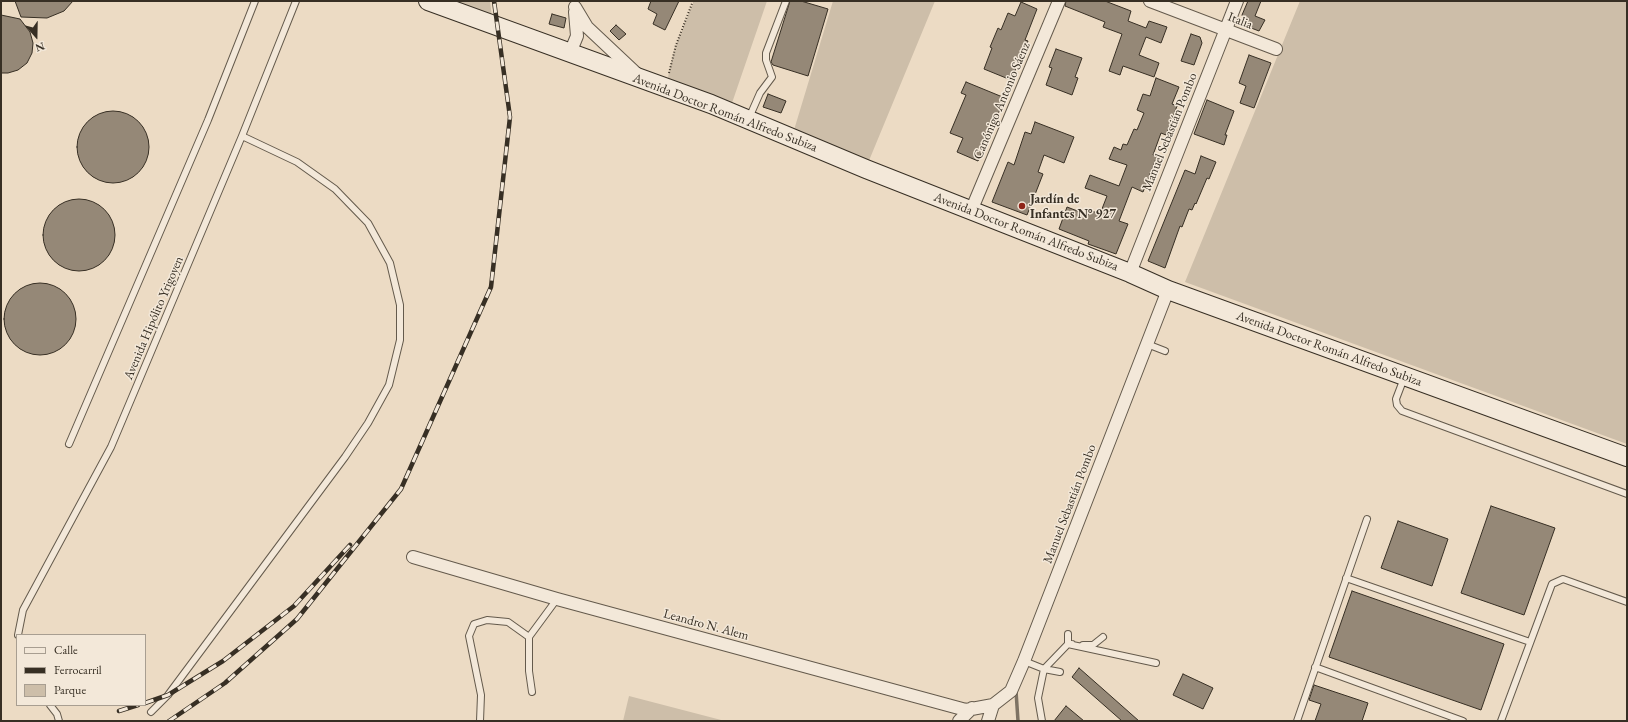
<!DOCTYPE html>
<html>
<head>
<meta charset="utf-8">
<style>
  body { margin:0 }
  #map { position:relative; width:1628px; height:722px; overflow:hidden; background:#ecdbc4; font-family:"EB Garamond",serif }
  canvas { display:block }
  .frame { position:absolute; inset:0; border:2px solid #372f24; pointer-events:none }
  .legend { position:absolute; left:16px; top:634px; width:130px; height:72px; box-sizing:border-box; background:#f3e8d9; border:1px solid #a89e91; margin:0; padding:5px 7px; list-style:none; font-size:12px; color:#372f24 }
  .legend li { display:flex; align-items:center; gap:8px; height:20px }
  .legend b { width:20px; border:1px solid #a89e91 }
  .north { position:absolute; left:16px; top:16px; width:40px; height:40px; -webkit-text-stroke:3px #f3e8d9; paint-order:stroke; rotate:160deg; font-size:11px; font-weight:700; line-height:16px; text-align:center; color:#372f24 }
  .north::after { content:''; display:block; margin:auto; width:14px; height:18px; background:#372f24; clip-path:polygon(50% 0,100% 100%,50% 72%,0 100%) }
</style>
</head>
<body>
<div id="map">
<canvas width="1628" height="722"></canvas>
<div class="frame"></div>
<ul class="legend">
<li><b style="height:5px;background:#f3e8d9"></b>Calle</li>
<li><b style="height:5px;background:#372f24"></b>Ferrocarril</li>
<li><b style="height:11px;background:#cdbea9"></b>Parque</li>
</ul>
<div class="north">N</div>
</div>
<script>
const g = document.querySelector('canvas').getContext('2d');
g.lineJoin = 'round';
function paint(path, color) { g.fillStyle = color; g.fill(path, 'evenodd'); }
const poly = rows => new Path2D(rows.map(r => 'M' + r).join(''));
function trace(path, color, width, dash) { g.strokeStyle = color; g.lineWidth = width; g.lineCap = dash ? 'butt' : 'round'; g.setLineDash(dash || []); g.stroke(path); }
function drawText(font, color, halo, rows, align = 'center') {
  g.font = font + ' "EB Garamond",serif'; g.lineWidth = 3; g.setLineDash([]); g.textBaseline = 'middle'; g.strokeStyle = halo; g.fillStyle = color; for (const [text, x, y, turn = 0] of rows) {
    g.save(); g.translate(x, y); g.rotate((+turn || 0) * Math.PI / 180); g.textAlign = isNaN(turn) ? turn : align; if (halo) g.strokeText(text, 0, 0); g.fillText(text, 0, 0); g.restore();
  }
}
paint(poly([
  [445,1,490,1,492,18],
  [694,1,767,1,732,103,668,79,669,70,676,45],
  [833,1,935,1,868,163,794,130],
  [1300,1,1627,1,1627,444,1185,282],
  [629,696,725,721,623,721]
]), '#cdbea9');
trace(poly([
  [1016,691,1018,721]
]), '#7e7364', 3.5);
const building = poly([
  [15,1,73,1,64,11,47,18,21,17,15,1],
  [651,1,679,1,665,30,653,24,657,14,648,9,651,1],
  [790,1,801,1,828,9,808,76,773,65,771,62,790,1],
  [1066,1,1105,1,1131,11,1128,21,1146,28,1149,21,1167,27,1161,43,1146,37,1139,55,1159,63,1154,77,1123,66,1120,75,1109,71,1122,34,1103,27,1105,22,1065,6,1066,1],
  [1248,1,1261,1,1255,16,1265,20,1259,31,1246,26,1242,15,1248,1],
  [1021,2,1037,9,1025,40,1028,41,1011,80,984,69,992,48,990,47,998,28,1001,30,1008,13,1015,16,1021,2],
  [552,14,566,18,564,28,549,24,552,14],
  [1,15,20,19,30,32,33,43,32,53,27,63,18,70,8,73,1,73,1,15],
  [616,25,626,34,619,40,610,31,616,25],
  [1191,34,1200,37,1202,43,1194,65,1181,61,1191,34],
  [1056,49,1082,58,1075,77,1078,78,1072,95,1046,85,1052,68,1049,67,1056,49],
  [1249,55,1271,63,1254,108,1240,103,1246,86,1239,83,1249,55],
  [1156,78,1179,87,1172,104,1177,106,1166,135,1161,133,1153,155,1157,156,1143,192,1132,187,1119,221,1128,224,1116,254,1088,244,1089,241,1059,229,1067,207,1088,215,1089,210,1100,214,1107,196,1085,188,1090,175,1119,186,1127,165,1109,159,1114,147,1121,150,1123,144,1127,145,1134,129,1137,130,1144,113,1137,110,1143,94,1150,96,1156,78],
  [966,82,1005,98,978,161,957,152,963,138,950,133,966,95,961,93,966,82],
  [768,94,786,101,781,113,763,107,768,94],
  [1207,100,1234,111,1225,135,1227,135,1224,145,1194,134,1207,100],
  '77 147a36 36 0 1 1 72 0a36 36 0 1 1-72 0Z',
  [1035,122,1074,137,1064,163,1044,155,1038,172,1043,174,1027,215,992,202,1008,162,1014,165,1025,132,1031,134,1035,122],
  [1201,156,1216,162,1209,179,1207,178,1196,204,1195,203,1192,210,1189,209,1182,227,1180,226,1165,268,1148,261,1185,170,1195,174,1201,156],
  '43 235a36 36 0 1 1 72 0a36 36 0 1 1-72 0Z',
  '4 319a36 36 0 1 1 72 0a36 36 0 1 1-72 0Z',
  [1491,506,1555,528,1524,615,1461,593,1491,506],
  [1398,521,1448,539,1432,586,1381,568,1398,521],
  [1352,591,1504,644,1481,710,1329,657,1352,591],
  [1079,668,1104,690,1139,721,1122,721,1072,677,1079,668],
  [1183,674,1213,688,1203,709,1173,695,1183,674],
  [1314,685,1368,703,1362,721,1315,721,1321,704,1309,700,1314,685],
  [1066,706,1084,721,1054,721,1066,706]
]);
paint(building, '#958877');
trace(building, '#372f24', 1);
const lane = poly([
  [749,118,760,93,772,77,766,60,766,53,786,1],
  [1147,344,1165,351],
  [1404,378,1396,399,1397,405,1402,411,1627,494],
  [69,444,208,120,255,1],
  [1346,578,1530,642],
  [1068,634,1068,644,1156,663],
  [18,635,23,610,111,447,242,136,296,1],
  [1083,645,1093,645,1103,637],
  [1024,661,1044,669,1068,644,1072,644],
  [1315,667,1463,721],
  [532,692,529,671,529,637,557,599],
  [50,705,57,714,59,721],
  [151,712,168,695,345,457,368,423,389,385,400,340,400,305,390,263,368,223,335,189,297,162,242,136],
  [480,721,481,695,469,636,474,624,487,620,508,622,529,637],
  [1042,721,1038,698,1044,669,1060,672],
  [1297,721,1367,519],
  [1501,721,1552,584,1563,579,1627,602]
]);
const street = poly([
  [1150,1,1276,49],
  [575,7,587,27,637,74],
  [570,53,577,36,575,12],
  [971,211,1059,1],
  [1130,273,1237,1],
  [413,557,557,599,966,710,993,705],
  [959,721,972,708],
  [988,721,993,705,1011,691,1024,661,1168,290]
]);
const secondary = poly([
  [428,1,711,104,866,169,1130,273,1168,290,1627,457]
]);
trace(lane, '#645a4c', 8);
trace(street, '#645a4c', 14);
trace(secondary, '#372f24', 20);
trace(poly([
  [669,73,676,45,693,1]
]), '#372f24', 2, [1, 2]);
trace(lane, '#f3e8d9', 6);
trace(street, '#f3e8d9', 12);
trace(secondary, '#f3e8d9', 18);
const rail = poly([
  [145,703,168,695,223,661,294,606,350,545],
  [119,711,138,705],
  [169,721,225,683,297,619,401,489,491,287,510,117,494,1]
]);
trace(rail, '#372f24', 4.5);
trace(rail, '#f3e8d9', 3, [9]);
for (const [x, y, r, color] of [
  [1022,206,4,"#8f2418"]
]) { const dot = new Path2D(); dot.arc(x, y, r, 0, 2 * Math.PI); g.fillStyle = color; g.fill(dot); trace(dot, '#f3e8d9', 1.5); }
drawText('13px', '#372f24', '#f3e8d9', [
  ["Italia",1240,21,21],
  ["Canónigo Antonio Sáenz",1002,101,-67],
  ["Avenida Doctor Román Alfredo Subiza",725,113,21],
  ["Manuel Sebastián Pombo",1170,132,-68],
  ["Avenida Doctor Román Alfredo Subiza",1026,232,21],
  ["Avenida Hipólito Yrigoyen",154,318,-67],
  ["Avenida Doctor Román Alfredo Subiza",1329,349,20],
  ["Manuel Sebastián Pombo",1070,504,-69],
  ["Leandro N. Alem",706,625,15]
]);
drawText('bold 13px', '#372f24', '#f3e8d9', [
  ["Jardín de",1030,199],
  ["Infantes N° 927",1030,214]
], 'left');
</script>
</body>
</html>
